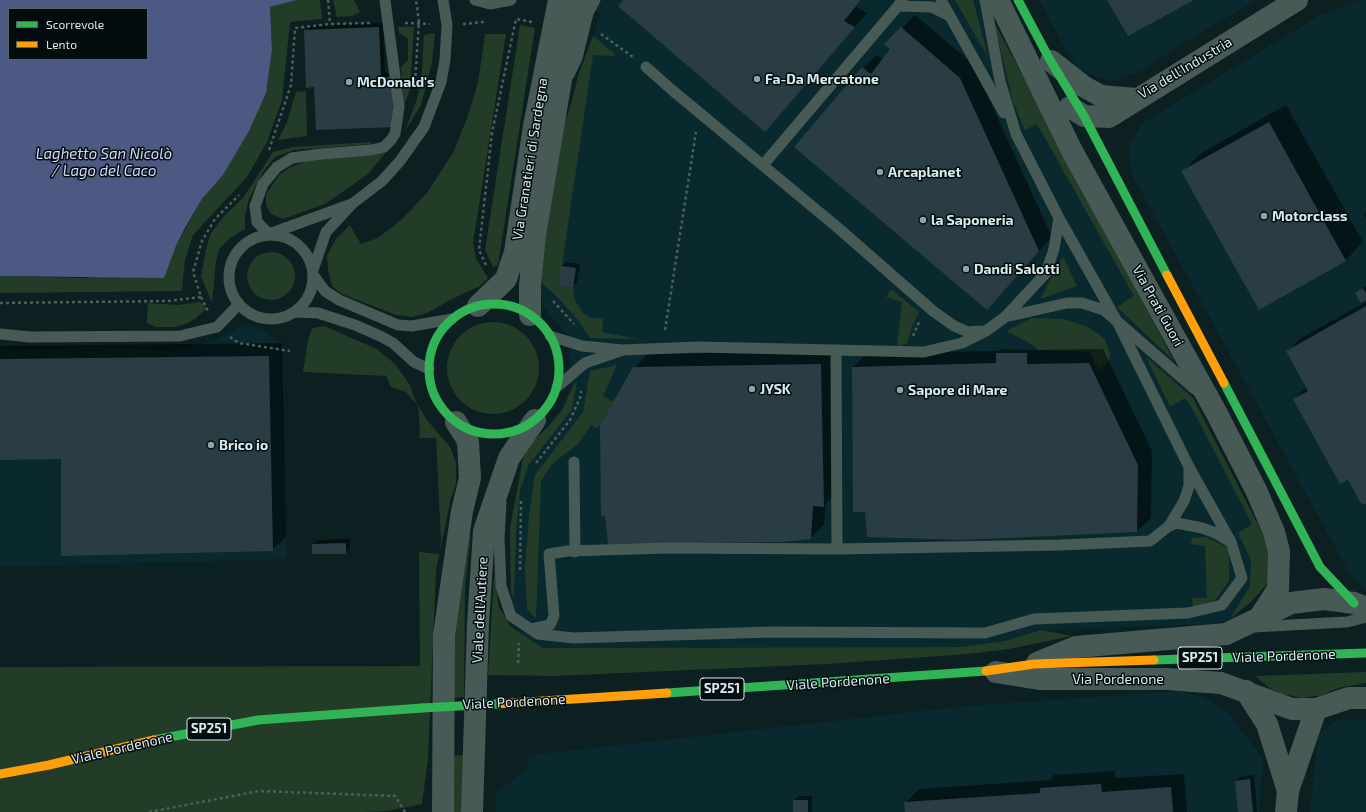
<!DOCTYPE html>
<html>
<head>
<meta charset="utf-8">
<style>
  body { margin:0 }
  #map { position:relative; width:1366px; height:812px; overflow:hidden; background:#0c1f21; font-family:"Exo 2",sans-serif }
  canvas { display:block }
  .legend { position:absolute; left:8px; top:8px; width:140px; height:52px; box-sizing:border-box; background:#020c0e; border:1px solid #586567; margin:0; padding:5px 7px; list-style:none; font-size:12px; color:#d8eaed }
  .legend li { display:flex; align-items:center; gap:8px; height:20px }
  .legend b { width:20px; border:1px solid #586567 }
</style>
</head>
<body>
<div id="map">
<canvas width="1366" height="812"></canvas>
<ul class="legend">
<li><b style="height:5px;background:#30b455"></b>Scorrevole</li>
<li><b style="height:5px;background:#ff9f0a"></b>Lento</li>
</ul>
</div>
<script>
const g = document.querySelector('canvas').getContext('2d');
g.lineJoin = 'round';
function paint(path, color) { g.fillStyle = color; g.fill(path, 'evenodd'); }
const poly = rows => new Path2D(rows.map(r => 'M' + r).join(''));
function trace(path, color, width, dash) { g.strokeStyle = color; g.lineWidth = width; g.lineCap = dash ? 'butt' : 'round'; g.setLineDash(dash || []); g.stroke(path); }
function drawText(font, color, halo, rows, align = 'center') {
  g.font = font + ' "Exo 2",sans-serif'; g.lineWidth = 3; g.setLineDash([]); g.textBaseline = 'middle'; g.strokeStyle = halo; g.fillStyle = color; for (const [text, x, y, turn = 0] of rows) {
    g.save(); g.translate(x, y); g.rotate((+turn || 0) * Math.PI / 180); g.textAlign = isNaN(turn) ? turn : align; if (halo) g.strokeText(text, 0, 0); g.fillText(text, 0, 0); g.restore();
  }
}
paint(poly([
  [586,0,983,0,1174,361,1267,542,1267,584,1252,601,1230,619,1209,624,1041,630,1005,641,960,647,542,648,511,627,510,528,523,458,530,444,548,427,562,410,572,388,568,334,555,322,544,307,537,279,578,76,601,13,584,5],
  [1039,0,1257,0,1188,40,1143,70,1110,82,1080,70,1061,41],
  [1360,0,1366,0,1366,589,1352,578,1131,173,1129,147,1142,123,1319,16],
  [250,326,261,329,279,342,287,559,0,567,0,350,186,349,214,340,241,327],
  [1178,691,1203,697,1227,711,1263,759,1259,812,496,812,496,792,527,770,529,755,967,706],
  [1337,720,1366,720,1366,812,1310,812,1318,735]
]), '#09292e');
paint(poly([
  [297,0,320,0,322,19,290,22,282,100,267,142,247,177,193,235,185,260,182,291,0,293,0,276,86,278,169,262,176,246,202,199,223,175,272,49,270,7],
  [333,0,354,0,360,12,352,16,337,17],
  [955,0,973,0,988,57],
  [994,22,1174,361,1117,307,1134,296,1037,124,1025,130,1013,102],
  [520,25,535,28,498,265,493,267,485,250],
  [398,27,414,27,410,90,404,105,401,67,408,60,408,38,399,33],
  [435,33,432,63,421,105,405,131,417,99,422,71,424,35],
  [485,34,506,34,473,243,476,259,488,278,480,286,450,300,427,313,412,317,396,315,342,294,332,286,328,270,327,255,336,239,350,225,361,244,378,238,402,219,427,193,454,151,468,115,478,83],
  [593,36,615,54,614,56,593,55,559,286,573,288,575,300,582,312,589,317,603,319,602,332,637,339,590,338,578,320,559,299,539,280,560,137,572,101,578,76],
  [306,91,307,136,278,140,287,122,296,92],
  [371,142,371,144,294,150,275,157,263,172,249,199,245,215,245,229,229,239,219,249,216,262,212,303,201,276,206,249,211,233,224,216,243,198,273,152,293,147],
  [388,150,368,174,325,204,283,219,271,214,266,205,266,194,280,174,291,167,307,161],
  '247 276a24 24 0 1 1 48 0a24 24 0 1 1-48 0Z',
  [1063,256,1077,286,1040,299],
  [891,289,919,312,912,326,907,344,897,346,902,302,886,297],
  [200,302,207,308,195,319,186,324,175,327,156,327,147,323,148,303,178,305],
  [1032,318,1064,319,1088,327,1105,339,1110,353,1109,360,1098,371,1090,352,1038,350,1033,345,1006,331],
  '447 368a46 46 0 1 1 92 0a46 46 0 1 1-92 0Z',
  [324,326,377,349,395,364,410,385,415,400,427,420,450,447,456,463,456,484,451,498,436,569,428,759,422,804,388,811,364,812,0,812,0,667,420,666,419,552,439,554,441,541,436,438,419,438,420,431,418,406,406,392,391,387,386,376,303,372,308,340,312,328],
  [1146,357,1193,398,1267,542,1269,566,1267,584,1252,601,1230,619,1250,586,1251,560,1238,533,1252,524,1193,410,1185,398,1170,407],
  [617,365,603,396,613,402,600,425,596,428,591,425,579,443,552,464,541,481,536,619,527,609,525,569,529,515,535,475,583,412,590,371],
  [577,381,572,409,528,466,520,491,516,532,514,597,511,593,510,528,523,458,530,444,548,427,562,410,572,388],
  [467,535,471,535,465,586,464,697,454,698,453,640],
  [1205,537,1225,546,1229,552,1229,581,1215,600,1193,608,1192,598,1207,598,1205,546,1191,544,1192,538],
  [494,574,499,607,511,627,543,648,960,647,1005,641,1041,630,1072,636,1009,649,968,654,827,664,554,676,488,675],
  [1366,672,1366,683,1338,688,1323,695,1302,698,1283,694,1271,689,1255,676],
  [464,755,461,812,454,812,454,756]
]), '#233c27');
paint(poly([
  [0,0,297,0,270,7,272,49,266,93,249,131,223,175,202,199,185,228,176,246,164,278,0,276],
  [9,9,147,9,147,59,9,59]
]), '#4c5982');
paint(poly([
  [625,0,862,0,856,7,867,13,765,130],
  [915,15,973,64,1052,237,987,308,863,68,877,55,883,59,891,48,886,44],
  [383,23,385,73,396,73,398,121,315,86,305,31,309,26],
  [1286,105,1363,242,1346,260,1259,309,1182,172,1200,154],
  [1366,211,1366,218,1364,214],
  [567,262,580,264,577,282,572,287,560,285,562,266],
  [1366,286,1366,299,1356,293],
  [1366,302,1366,502,1294,399,1307,387,1287,352,1301,338],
  [282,343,286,537,272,550,62,458,0,459,0,346],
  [1001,349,1031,350,1103,349,1152,451,1151,518,1137,531,963,539,866,511,854,511,853,367,867,353,999,351],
  [834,351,837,492,826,504,824,524,811,538,634,368,648,354],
  [350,539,350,548,346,553,313,544,318,540],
  [1115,771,1115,778,1184,774,1187,812,906,812,905,803,919,789,1050,780,1054,775],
  [1254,775,1257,812,1239,812,1236,781,1240,777],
  [799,796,812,796,812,812,794,812,794,800]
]), '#0007');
paint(poly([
  [623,0,861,0,844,21,855,27,765,132,618,6],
  [1107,0,1194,0,1128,36],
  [379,27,381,77,392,77,394,127,316,130,314,87,306,88,304,30],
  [901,27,960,78,1039,251,987,310,794,147,862,67,871,74,890,49,884,44],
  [1269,122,1346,261,1259,310,1181,171],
  [561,266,576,268,573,288,559,286],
  [1363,288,1366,293,1366,300,1361,303,1355,293],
  [1366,306,1366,503,1362,505,1348,480,1340,484,1293,399,1308,391,1286,351],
  [996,353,1027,353,1027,364,1089,363,1138,465,1137,532,963,540,867,537,865,512,853,512,852,367,996,363],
  [269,356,273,551,61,556,61,459,0,460,0,359],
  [821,364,824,507,813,506,811,539,784,542,608,544,605,516,601,516,600,425,633,367],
  [346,543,346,554,312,554,312,544],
  [1250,779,1253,812,1238,812,1235,781],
  [1101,784,1102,792,1171,787,1173,812,905,812,904,802,1040,793,1040,788],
  [793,800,808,800,808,812,793,812]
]), '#2a3d44');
trace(poly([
  [328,0,330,24],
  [405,23,430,24],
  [463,24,484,22],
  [601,34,633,57],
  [415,82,419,22,416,0],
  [269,150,291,85,295,28,330,24,370,23],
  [486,265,479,250,492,133,516,19,532,22],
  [201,297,208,311],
  [553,301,574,324],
  [0,303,168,301,201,297,193,272,202,241,215,219,239,195],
  [665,330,696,132],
  [913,336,919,322],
  [230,337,239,343,290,351],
  [536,463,570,420,580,398,581,391],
  [520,570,521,499],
  [518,663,519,643],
  [149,812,259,791,395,796,405,812]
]), '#4e5e5c', 2.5, [3, 3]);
trace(poly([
  [475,0,490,4,511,0],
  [902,0,898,6,932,7,950,16],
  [941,0,1004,113],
  [646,67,672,90,837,227,933,311,954,326,968,332,982,331],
  [569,75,577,58,588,13,595,0],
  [763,165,898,6],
  [352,204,269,234,257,222,255,206,263,184,277,167,292,158,321,154,371,150,384,147,391,140,395,134,399,107,385,0],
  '229 277a42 42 0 1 1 84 0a42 42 0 1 1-84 0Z',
  [313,270,326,232,352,204,382,181,400,161,424,127,441,82,445,60,447,25,443,0],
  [314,276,325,291,339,300,398,325,412,326,452,319],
  [295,312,318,313,355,325,380,336,393,343,414,362,429,369],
  [1005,317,1067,303,1082,303,1104,310,1196,390],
  [0,334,30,337,180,336,217,327,239,304],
  [550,336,582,346,623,350,585,363,557,387],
  [623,350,698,347,924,352,962,343,986,331,1005,317,1046,273,1054,249,1059,218,1016,134,1000,81,985,0],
  [836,350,837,549],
  [574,462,575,552],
  [1189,468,1189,486,1184,501,1169,526,1177,523,1202,528,1216,533,1229,541],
  [501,502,499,538,501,586,511,616,538,634,573,638,772,632,985,633,1034,619,1188,613,1222,605,1242,578,1231,542,1189,467,1118,323,1059,218],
  [1253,627,1347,622,1366,617],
  [531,629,550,625,554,616,549,554,568,551,668,548,837,549,1061,545,1150,541,1169,526]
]), '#475a56', 11);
trace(poly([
  [998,0,1072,151,1216,412,1256,490,1274,532,1279,551,1278,589,1260,617],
  [1051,61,1083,86,1101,96,1136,99],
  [1070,107,1084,116,1109,117,1297,0],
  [478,306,506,279,515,252,534,126,559,0],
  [530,315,530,285,535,235,568,38,578,0],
  [1037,663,1076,647,1226,634,1291,603,1324,599,1354,603,1366,608],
  [996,672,1039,679,1167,679,1221,683,1292,709,1316,709,1349,698,1366,698],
  [1246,691,1267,724,1288,791],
  [443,812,444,635,462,511,470,478,468,441,456,422],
  [472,812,478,624,484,531,509,458,535,420],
  [1286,812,1288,791,1316,709]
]), '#475a56', 22);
trace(poly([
  [1018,0,1050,60,1084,116,1167,275],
  '429 369a65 65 0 1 1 130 0a65 65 0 1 1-130 0Z',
  [1224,383,1320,567,1354,603],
  [1154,660,1366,653],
  [667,693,986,671],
  [154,740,258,720,422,708]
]), '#30b455', 9);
trace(poly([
  [1167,275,1224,383],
  [986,671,1034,664,1154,660],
  [496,704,667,693],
  [0,774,49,765,154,740]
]), '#ff9f0a', 9);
trace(poly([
  [422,708,496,704]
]), '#30b455', 9);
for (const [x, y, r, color] of [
  [757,79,4,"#91a3a6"],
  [349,82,4,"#91a3a6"],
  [880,172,4,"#91a3a6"],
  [1264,216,4,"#91a3a6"],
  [923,220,4,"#91a3a6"],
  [966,269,4,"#91a3a6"],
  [752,389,4,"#91a3a6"],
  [900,390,4,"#91a3a6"],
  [211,445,4,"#91a3a6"]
]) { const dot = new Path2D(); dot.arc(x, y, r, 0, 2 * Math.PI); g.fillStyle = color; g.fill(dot); trace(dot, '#020c0e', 1.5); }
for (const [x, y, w] of [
  [1200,658,44],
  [722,689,44],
  [209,729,44]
]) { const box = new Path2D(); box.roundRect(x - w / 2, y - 11, w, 22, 3); g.fillStyle = '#020c0e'; g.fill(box); trace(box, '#d8eaed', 1); }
drawText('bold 13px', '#d8eaed', null, [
  ["SP251",1200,658],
  ["SP251",722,689],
  ["SP251",209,729]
]);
drawText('14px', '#d8eaed', '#020c0e', [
  ["Via dell'Industria",1185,68,-31],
  ["Via Granatieri di Sardegna",530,159,-81],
  ["Via Prati Guori",1158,306,61],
  ["Viale dell'Autiere",480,610,-87],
  ["Viale Pordenone",1284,656,-2],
  ["Via Pordenone",1118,679],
  ["Viale Pordenone",838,682,-4],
  ["Viale Pordenone",514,702,-3],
  ["Viale Pordenone",122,748,-13]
]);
drawText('bold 14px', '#d8eaed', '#020c0e', [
  ["Fa-Da Mercatone",765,79],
  ["McDonald's",357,82],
  ["Arcaplanet",888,172],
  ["Motorclass",1272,216],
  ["la Saponeria",931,220],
  ["Dandi Salotti",974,269],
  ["JYSK",760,389],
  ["Sapore di Mare",908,390],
  ["Brico io",219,445]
], 'left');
drawText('italic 15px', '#d0d9f7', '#020c0e', [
  ["Laghetto San Nicolò",104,154],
  ["/ Lago del Caco",104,171]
]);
</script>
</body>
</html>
